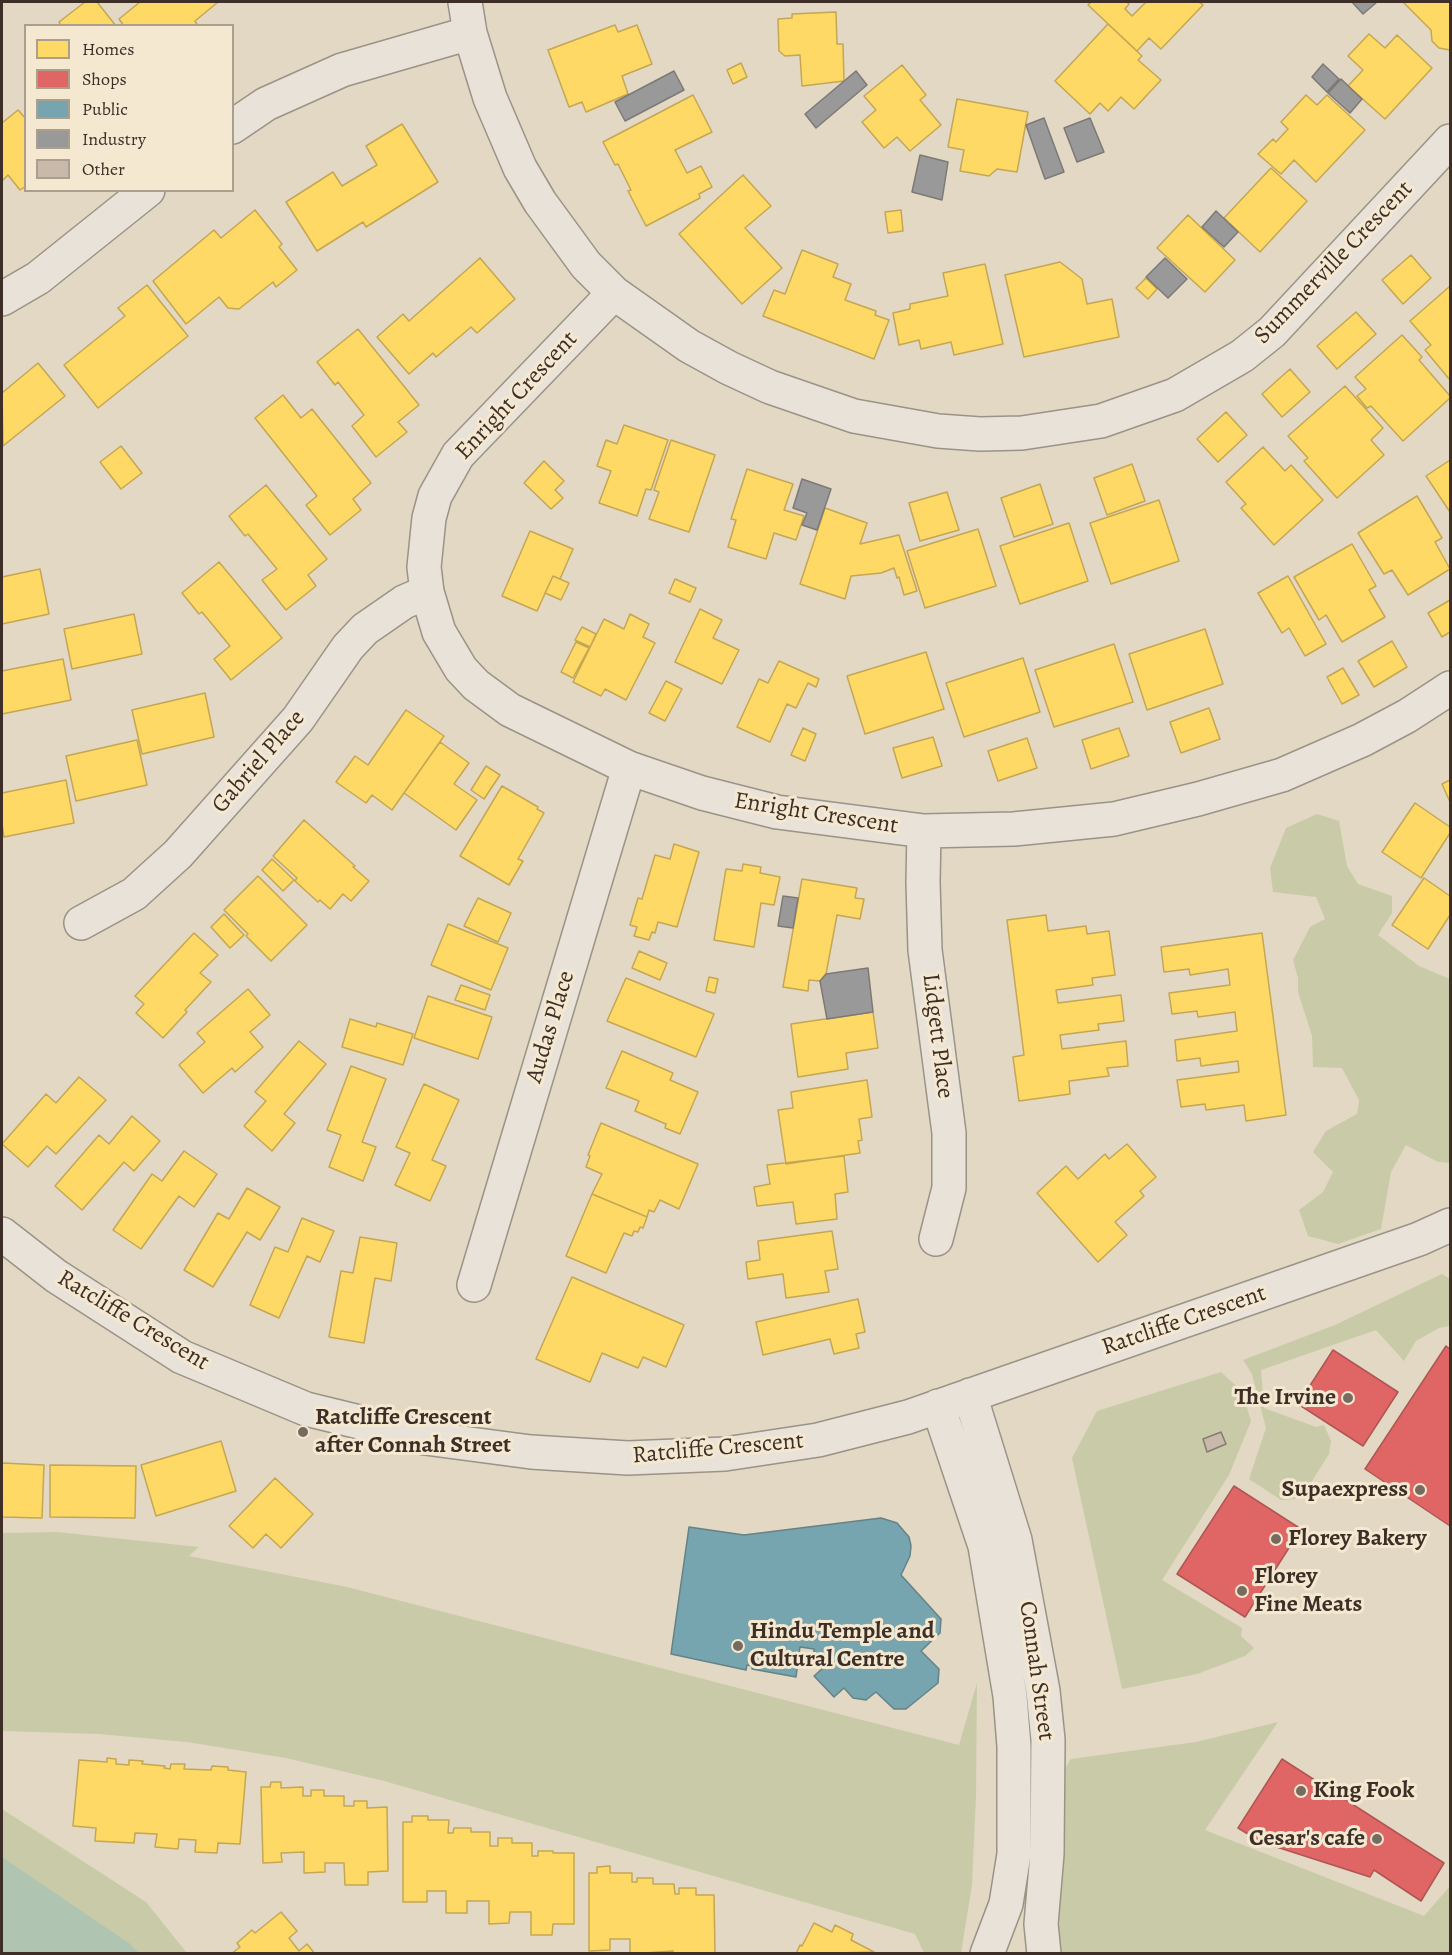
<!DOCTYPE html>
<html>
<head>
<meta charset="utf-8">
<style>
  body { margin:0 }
  #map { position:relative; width:1452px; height:1955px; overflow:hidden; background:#e2d8c3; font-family:Alegreya,serif }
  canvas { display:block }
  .frame { position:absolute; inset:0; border:3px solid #3d2f27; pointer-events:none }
  .legend { position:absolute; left:24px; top:24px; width:210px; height:168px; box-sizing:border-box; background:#f5e8d0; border:2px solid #ab9e8c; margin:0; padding:8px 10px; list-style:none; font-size:18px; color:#3d2f27 }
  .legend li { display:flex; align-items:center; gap:12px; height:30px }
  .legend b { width:30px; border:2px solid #ab9e8c }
</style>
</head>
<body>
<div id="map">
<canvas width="1452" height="1955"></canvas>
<div class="frame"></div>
<ul class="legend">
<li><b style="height:16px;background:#ffd966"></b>Homes</li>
<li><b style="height:16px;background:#e06666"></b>Shops</li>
<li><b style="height:16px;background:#76a5af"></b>Public</li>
<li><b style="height:16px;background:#999"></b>Industry</li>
<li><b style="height:16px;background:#c9b9aa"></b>Other</li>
</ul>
</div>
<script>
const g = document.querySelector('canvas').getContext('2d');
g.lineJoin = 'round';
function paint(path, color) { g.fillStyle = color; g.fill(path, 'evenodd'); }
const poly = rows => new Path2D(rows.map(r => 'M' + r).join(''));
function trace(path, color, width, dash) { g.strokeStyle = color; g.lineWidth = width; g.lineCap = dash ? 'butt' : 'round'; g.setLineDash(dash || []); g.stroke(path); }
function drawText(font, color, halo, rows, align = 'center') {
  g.font = font + ' Alegreya,serif'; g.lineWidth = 6; g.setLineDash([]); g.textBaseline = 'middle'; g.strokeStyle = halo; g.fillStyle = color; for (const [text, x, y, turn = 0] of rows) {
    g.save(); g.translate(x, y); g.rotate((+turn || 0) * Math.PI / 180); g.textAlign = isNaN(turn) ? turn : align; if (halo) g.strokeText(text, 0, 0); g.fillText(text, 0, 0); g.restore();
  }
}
paint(poly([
  [1317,814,1339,821,1347,866,1358,884,1392,896,1392,913,1378,935,1419,966,1450,979,1450,1163,1438,1162,1406,1145,1391,1172,1381,1229,1338,1244,1308,1236,1299,1210,1323,1192,1333,1172,1313,1152,1326,1131,1357,1114,1359,1100,1342,1068,1313,1067,1312,1036,1298,992,1298,978,1293,960,1310,927,1325,919,1316,897,1273,892,1270,868,1286,828],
  [1442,1274,1450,1279,1450,1326,1439,1328,1416,1341,1404,1361,1376,1330,1261,1370,1264,1408,1316,1427,1324,1425,1331,1441,1329,1454,1305,1492,1295,1499,1281,1500,1249,1479,1266,1428,1252,1374,1243,1360,1335,1325],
  [1221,1372,1242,1391,1251,1421,1229,1475,1162,1580,1242,1628,1241,1636,1254,1648,1245,1656,1197,1674,1122,1689,1072,1458,1097,1411],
  [57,1532,199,1547,189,1556,347,1587,959,1745,977,1683,976,1795,972,1885,961,1953,924,1953,915,1934,384,1781,286,1758,187,1742,99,1734,2,1731,2,1533],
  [1278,1722,1205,1830,1424,1916,1450,1886,1450,1953,1052,1954,1055,1783,1071,1759,1196,1742],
  [2,1809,146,1902,187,1953,2,1953]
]), '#c9cba8');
paint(poly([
  [2,1857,130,1944,139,1953,2,1953]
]), '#b0c4b2');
const homes = poly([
  [85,2,97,2,116,26,61,26,59,22,85,2],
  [140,2,218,2,195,21,198,26,124,26,119,19,140,2],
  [1091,2,1127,2,1129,4,1125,9,1132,16,1146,2,1199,2,1203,5,1161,49,1149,38,1137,51,1088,5,1091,2],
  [1403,2,1450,2,1450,50,1439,48,1432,41,1431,30,1403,2],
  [836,12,837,44,843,44,844,81,802,86,800,55,785,56,779,51,778,19,792,18,792,14,836,12],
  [1108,24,1142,56,1138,60,1161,80,1134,109,1121,97,1108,111,1100,103,1090,114,1055,81,1108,24],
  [615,25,618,32,637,25,652,64,622,76,628,94,586,112,582,102,569,107,548,50,615,25],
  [1369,34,1385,48,1397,35,1432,68,1385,119,1348,86,1363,70,1348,56,1369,34],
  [741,63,747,77,733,84,727,70,741,63],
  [902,65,926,95,920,100,941,125,910,151,897,137,884,148,862,122,876,110,864,96,902,65],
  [693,95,712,132,675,150,687,173,701,166,712,187,699,194,700,198,646,226,628,191,631,190,618,164,615,165,603,142,693,95],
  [1306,95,1317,105,1327,95,1365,130,1316,182,1294,160,1281,174,1258,154,1273,139,1276,142,1288,129,1281,122,1306,95],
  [957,99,1028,112,1017,172,997,169,989,176,960,171,964,150,948,147,957,99],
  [18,110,26,119,26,186,20,190,8,175,2,181,2,123,18,110],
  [402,124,438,182,366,227,363,222,317,251,286,202,333,172,342,186,377,165,366,146,402,124],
  [1271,168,1307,201,1260,252,1224,218,1271,168],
  [743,175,771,206,745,228,782,268,742,304,679,234,743,175],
  [255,210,282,244,279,247,297,270,276,287,273,282,239,309,228,308,219,297,186,324,153,281,214,230,221,238,255,210],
  [901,210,903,231,888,233,885,212,901,210],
  [1188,215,1235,260,1205,292,1157,248,1188,215],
  [802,250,838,264,833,277,851,284,845,300,876,311,875,315,889,320,874,359,763,316,774,290,785,294,802,250],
  [1411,255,1431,278,1403,304,1382,280,1411,255],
  [480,258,515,299,477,333,471,327,436,357,433,353,409,374,377,337,403,314,409,321,480,258],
  [1060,262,1082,279,1087,304,1112,299,1119,337,1024,357,1005,275,1060,262],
  [985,264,1003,344,954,355,951,342,921,349,919,340,899,345,893,313,910,309,910,304,948,296,943,273,985,264],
  [1146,278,1157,289,1148,299,1136,288,1146,278],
  [147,285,188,336,98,408,64,365,125,316,118,308,147,285],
  [1449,287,1450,289,1450,380,1425,350,1431,345,1410,321,1449,287],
  [1356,312,1376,334,1337,369,1317,346,1356,312],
  [358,329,419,405,398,422,407,432,376,457,352,426,364,415,338,382,335,385,317,362,358,329],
  [1402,335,1422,357,1419,360,1450,396,1450,398,1403,441,1371,406,1367,408,1357,396,1366,389,1355,377,1402,335],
  [38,363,65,396,3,446,2,393,38,363],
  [1290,369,1310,392,1282,417,1262,394,1290,369],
  [1345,386,1383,428,1371,440,1384,455,1337,498,1304,461,1308,458,1288,436,1345,386],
  [283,395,301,418,312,409,371,483,353,499,361,510,330,535,306,505,317,496,255,418,283,395],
  [1226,412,1247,435,1218,462,1197,439,1226,412],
  [624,425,668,440,651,490,646,489,637,516,599,503,611,471,597,466,606,440,617,444,624,425],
  [671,440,715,455,689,532,649,519,659,492,654,490,671,440],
  [121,446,142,473,121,489,100,462,121,446],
  [1263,447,1285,471,1291,465,1323,500,1274,545,1241,508,1246,504,1226,482,1263,447],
  [1450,460,1450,512,1426,476,1450,460],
  [544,461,564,481,555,490,563,498,551,509,524,483,544,461],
  [1132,464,1145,501,1107,515,1094,478,1132,464],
  [747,469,793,484,784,510,804,516,796,540,774,533,766,559,728,547,736,520,731,519,747,469],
  [1040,484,1053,524,1014,537,1001,498,1040,484],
  [266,485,327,559,308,575,316,586,286,610,262,580,277,569,248,534,245,536,229,516,266,485],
  [947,492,959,530,920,541,909,503,947,492],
  [1417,496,1442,538,1435,542,1450,569,1408,595,1392,570,1384,574,1358,533,1417,496],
  [1159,500,1179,561,1111,584,1090,523,1159,500],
  [825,508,867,523,860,544,899,535,917,591,904,595,899,577,897,578,894,568,881,573,851,576,845,599,800,584,825,508],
  [1069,523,1088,581,1020,604,1000,546,1069,523],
  [978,529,996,586,925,608,907,551,978,529],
  [530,531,573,549,560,579,553,576,537,611,502,596,530,531],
  [1352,544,1376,586,1369,590,1385,617,1342,642,1326,615,1319,620,1294,577,1352,544],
  [219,562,282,638,231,680,214,659,230,646,202,612,199,614,182,593,219,562],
  [40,569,49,614,2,624,2,577,40,569],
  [553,576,569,583,561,600,545,593,553,576],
  [1288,576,1326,644,1305,656,1289,628,1282,633,1258,593,1288,576],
  [675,579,696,588,690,602,669,593,675,579],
  [1450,600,1450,632,1442,637,1428,613,1450,600],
  [700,609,722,620,713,638,739,650,722,684,675,662,700,609],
  [134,614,142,654,72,669,64,629,134,614],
  [630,614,649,624,643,637,655,643,626,700,605,689,601,696,573,682,604,619,624,629,630,614],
  [582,627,596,634,590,647,575,640,582,627],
  [1205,629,1223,684,1147,710,1129,654,1205,629],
  [1392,641,1407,667,1374,687,1358,661,1392,641],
  [576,642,589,648,573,678,561,672,576,642],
  [1114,644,1133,702,1054,727,1035,670,1114,644],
  [926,652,944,709,865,734,847,676,926,652],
  [1023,658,1040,712,964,737,946,683,1023,658],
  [63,659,71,700,2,714,2,671,63,659],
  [779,661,819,679,816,687,808,683,796,708,787,704,770,742,737,727,759,679,768,683,779,661],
  [1343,668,1359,695,1342,704,1327,677,1343,668],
  [666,681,682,689,665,721,649,713,666,681],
  [205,693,214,737,142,754,132,710,205,693],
  [1209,708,1220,739,1181,753,1170,722,1209,708],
  [406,710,444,736,392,810,372,795,366,803,336,782,355,756,368,765,406,710],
  [803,728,816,734,805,761,791,755,803,728],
  [1119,728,1129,756,1091,769,1082,740,1119,728],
  [933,737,942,766,902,778,893,748,933,737],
  [1027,738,1037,768,998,781,988,751,1027,738],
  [137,740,147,785,76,801,66,756,137,740],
  [440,742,469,763,454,784,477,800,456,830,404,793,440,742],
  [486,766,500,775,484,799,471,790,486,766],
  [66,780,74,823,4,837,2,824,2,793,66,780],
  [1450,780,1450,802,1442,784,1450,780],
  [502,786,538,807,537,809,544,813,518,859,523,861,509,885,460,856,502,786],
  [1415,803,1450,827,1450,833,1421,878,1382,852,1415,803],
  [304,820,355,866,353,867,369,881,351,901,343,894,330,909,320,900,318,902,295,881,297,878,273,856,304,820],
  [674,844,699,852,677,927,658,922,655,933,652,932,649,940,634,936,637,927,630,925,638,898,642,899,655,855,670,859,674,844],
  [272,859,294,880,283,891,262,870,272,859],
  [743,864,761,867,760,873,780,877,774,905,761,903,754,947,714,940,726,869,742,871,743,864],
  [258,876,307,925,271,961,246,936,248,934,224,910,258,876],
  [1424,878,1450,896,1450,915,1428,949,1392,925,1424,878],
  [802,879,857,888,855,898,864,899,860,919,837,915,826,974,820,981,809,980,808,991,783,987,802,879],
  [478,898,511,913,498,942,464,926,478,898],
  [224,914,244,935,230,948,211,927,224,914],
  [1046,915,1048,931,1086,926,1087,934,1109,931,1115,975,1092,978,1093,985,1056,990,1058,1003,1121,995,1124,1021,1098,1024,1099,1030,1060,1035,1062,1049,1126,1041,1128,1066,1107,1068,1109,1076,1069,1081,1070,1094,1019,1101,1013,1057,1024,1055,1007,920,1046,915],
  [448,924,508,948,491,990,431,965,448,924],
  [194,933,218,955,200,973,211,982,185,1010,187,1012,163,1038,136,1013,144,1004,135,996,194,933],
  [1262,933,1286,1115,1246,1121,1244,1105,1206,1110,1205,1104,1181,1107,1177,1080,1239,1072,1238,1061,1201,1066,1200,1058,1177,1061,1175,1040,1237,1031,1235,1012,1198,1017,1197,1011,1172,1014,1169,993,1230,985,1228,969,1190,975,1189,969,1164,972,1161,947,1262,933],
  [639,951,667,963,660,980,632,968,639,951],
  [709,977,718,979,715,993,706,991,709,977],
  [626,978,714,1014,696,1057,607,1021,626,978],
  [461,985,490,995,485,1010,455,1000,461,985],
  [248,989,270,1015,250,1032,263,1047,235,1072,232,1068,203,1093,179,1065,205,1042,197,1033,248,989],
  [428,996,492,1017,478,1059,414,1038,428,996],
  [873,1012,878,1048,846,1053,848,1069,798,1077,791,1024,873,1012],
  [350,1019,376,1027,377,1023,413,1034,403,1065,342,1047,350,1019],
  [299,1041,326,1064,284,1114,295,1123,272,1151,244,1126,266,1101,255,1092,299,1041],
  [622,1051,673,1073,670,1080,698,1092,680,1134,665,1128,666,1124,635,1111,639,1101,606,1088,622,1051],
  [351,1066,386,1079,362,1142,376,1147,363,1181,329,1167,341,1135,327,1130,351,1066],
  [79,1077,106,1100,56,1154,47,1146,28,1167,2,1144,46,1094,56,1103,79,1077],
  [867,1080,872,1117,859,1119,862,1140,858,1141,860,1153,786,1164,778,1110,793,1108,791,1092,867,1080],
  [424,1084,459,1100,432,1160,446,1166,430,1201,395,1185,410,1153,396,1147,424,1084],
  [132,1116,160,1141,134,1171,124,1162,82,1210,55,1186,99,1135,109,1144,132,1116],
  [601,1123,698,1164,679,1209,660,1200,654,1212,649,1210,647,1217,592,1194,602,1174,586,1167,590,1156,588,1155,601,1123],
  [1127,1144,1156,1177,1140,1191,1144,1196,1115,1222,1127,1235,1098,1262,1037,1193,1066,1166,1078,1179,1105,1154,1109,1159,1127,1144],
  [184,1151,217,1174,194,1207,179,1196,141,1249,113,1230,152,1174,162,1181,184,1151],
  [844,1156,848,1192,835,1194,837,1219,796,1224,793,1202,757,1206,754,1187,770,1184,767,1165,844,1156],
  [247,1188,280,1207,260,1240,247,1232,213,1287,184,1270,218,1213,229,1219,247,1188],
  [592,1194,647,1217,643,1228,640,1227,638,1232,634,1231,632,1236,624,1233,606,1273,566,1256,592,1194],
  [302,1218,334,1231,320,1262,307,1256,279,1318,250,1305,275,1247,288,1252,302,1218],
  [832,1231,838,1269,825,1271,829,1292,786,1298,783,1274,748,1279,746,1262,760,1260,758,1241,832,1231],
  [360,1237,397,1243,391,1281,375,1278,364,1343,329,1337,341,1271,353,1273,360,1237],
  [572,1277,684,1325,666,1367,643,1357,638,1368,602,1353,590,1382,536,1359,572,1277],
  [858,1299,865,1332,856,1334,859,1348,834,1354,830,1339,763,1355,756,1322,858,1299],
  [221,1441,236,1491,156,1516,141,1465,221,1441],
  [2,1463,44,1465,42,1518,2,1517,2,1463],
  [50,1465,136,1466,135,1518,50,1517,50,1465],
  [275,1478,313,1514,281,1548,266,1534,253,1548,229,1526,275,1478],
  [107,1758,116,1759,116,1764,129,1765,129,1760,143,1761,142,1764,165,1766,164,1768,170,1769,171,1764,185,1764,184,1769,211,1770,212,1766,228,1767,228,1770,246,1772,240,1844,218,1843,217,1853,195,1852,196,1840,179,1839,178,1849,155,1847,157,1834,135,1833,134,1843,95,1841,96,1828,73,1826,79,1760,107,1762,107,1758],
  [271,1782,281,1782,281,1788,303,1787,303,1796,311,1796,311,1790,324,1790,324,1796,344,1796,344,1806,354,1806,354,1801,367,1801,367,1808,387,1807,388,1871,368,1872,368,1885,345,1885,344,1863,325,1863,325,1872,304,1873,304,1852,281,1853,282,1862,263,1863,261,1787,270,1787,271,1782],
  [412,1816,428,1816,428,1820,449,1820,448,1833,453,1833,454,1828,471,1828,471,1832,490,1832,490,1846,498,1846,498,1838,512,1838,512,1843,532,1843,532,1856,538,1856,538,1851,553,1851,553,1853,574,1853,574,1924,553,1924,552,1935,531,1935,531,1912,510,1912,509,1923,489,1924,489,1901,467,1901,467,1913,446,1913,446,1891,427,1891,427,1902,403,1902,403,1822,412,1822,412,1816],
  [610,1866,610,1873,632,1873,632,1882,637,1882,637,1878,653,1878,653,1884,674,1884,675,1894,679,1894,679,1888,696,1888,696,1895,714,1895,715,1954,673,1954,673,1951,630,1954,630,1939,610,1939,610,1950,589,1951,589,1873,597,1873,597,1867,610,1866],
  [281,1912,297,1931,289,1938,299,1951,307,1944,315,1954,231,1954,240,1947,237,1943,252,1930,255,1933,281,1912],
  [814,1923,832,1932,835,1925,853,1934,851,1940,874,1952,796,1954,800,1945,802,1946,814,1923]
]);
paint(homes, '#ffd966');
trace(homes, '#c5a653', 1.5);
const shops = poly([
  [1446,1346,1450,1349,1450,1526,1365,1469,1446,1346],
  [1333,1350,1398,1392,1363,1446,1298,1404,1333,1350],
  [1234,1486,1301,1529,1245,1617,1177,1574,1234,1486],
  [1282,1759,1444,1863,1421,1901,1374,1870,1370,1877,1261,1842,1238,1828,1282,1759]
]);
paint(shops, '#e06666');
trace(shops, '#af5653', 1.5);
const public = poly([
  [881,1518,897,1523,909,1537,911,1546,910,1556,901,1575,941,1619,940,1633,921,1651,939,1669,938,1683,906,1709,894,1709,876,1692,866,1700,853,1698,844,1688,834,1697,814,1676,824,1667,814,1654,814,1649,800,1647,796,1677,752,1669,752,1666,747,1665,746,1670,671,1654,689,1527,744,1535,881,1518]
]);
paint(public, '#76a5af');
trace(public, '#658286', 1.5);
const industry = poly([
  [1352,2,1377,2,1363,14,1352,2],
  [1323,64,1339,79,1327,92,1312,77,1323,64],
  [674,71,684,90,625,121,615,102,674,71],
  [856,71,867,85,816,128,805,114,856,71],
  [1341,79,1362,99,1350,113,1328,93,1341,79],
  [1044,118,1064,172,1045,179,1026,125,1044,118],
  [1090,118,1104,152,1077,162,1064,128,1090,118],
  [920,155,948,162,942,200,912,192,920,155],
  [1216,211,1238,232,1224,247,1202,227,1216,211],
  [1165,258,1187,279,1168,298,1146,277,1165,258],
  [802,479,831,489,817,530,802,525,807,513,793,508,802,479],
  [783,896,798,898,793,928,778,926,783,896],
  [868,968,873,1012,827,1019,820,981,826,974,868,968]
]);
paint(industry, '#999');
trace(industry, '#7d7977', 1.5);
const building = poly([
  [1221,1432,1226,1444,1207,1452,1203,1439,1221,1432]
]);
paint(building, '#c9b9aa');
trace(building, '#837c71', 1.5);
const minor = poly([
  [465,2,470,33,490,98,520,168,540,202,586,265,614,293,689,346,729,368,770,387,854,416,938,431,980,434,1022,433,1101,421,1175,395,1242,356,1272,332,1450,141],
  [232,127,266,104,342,70,470,33],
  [614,293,458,455,435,496,429,518,424,567,427,592,439,632,461,669,476,685,510,710,629,768,702,793,777,812,924,831,1014,829,1114,819,1198,799,1282,775,1362,740,1407,716,1450,688],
  [2,299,38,278,148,190],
  [924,831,923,882,925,950,949,1133,949,1188,936,1239],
  [81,923,134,894,178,854,298,719,348,647,365,629,404,602,427,592],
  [474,1285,629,768]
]);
const tertiary = poly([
  [2,1234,56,1276,182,1357,306,1409,425,1438,531,1452,628,1458,725,1454,818,1440,908,1417,1419,1239,1450,1225],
  [970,1395,1015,1540,1043,1691,1048,1740,1047,1854,1041,1924,1044,1954],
  [938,1406,985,1546,1010,1696,1014,1746,1014,1854,1006,1904,987,1954]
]);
trace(minor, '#9a9386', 36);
trace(tertiary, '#9a9386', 36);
trace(minor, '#e8e2d8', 33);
trace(tertiary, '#e8e2d8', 33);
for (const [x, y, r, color] of [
  [1348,1398,6,"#776a5e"],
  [303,1432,6,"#776a5e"],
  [1420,1490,6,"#776a5e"],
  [1276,1539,6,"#776a5e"],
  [1242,1591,6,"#776a5e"],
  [738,1646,6,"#776a5e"],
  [1301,1791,6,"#776a5e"],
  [1377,1839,6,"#776a5e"]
]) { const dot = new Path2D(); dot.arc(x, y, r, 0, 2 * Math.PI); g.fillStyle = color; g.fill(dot); trace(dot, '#f5e8d0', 2); }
drawText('24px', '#3d2f27', '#f5e8d0', [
  ["Summerville Crescent",1334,263,-46],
  ["Enright Crescent",517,396,-47],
  ["Gabriel Place",259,762,-49],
  ["Enright Crescent",816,814,9],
  ["Audas Place",551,1027,-73],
  ["Lidgett Place",937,1036,83],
  ["Ratcliffe Crescent",133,1321,31],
  ["Ratcliffe Crescent",1184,1321,-19],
  ["Ratcliffe Crescent",718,1449,-5],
  ["Connah Street",1036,1671,82]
]);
drawText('bold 24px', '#3d2f27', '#f5e8d0', [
  ["The Irvine",1336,1398,"right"],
  ["Ratcliffe Crescent",315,1418],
  ["after Connah Street",315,1446],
  ["Supaexpress",1408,1490,"right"],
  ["Florey Bakery",1288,1539],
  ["Florey",1254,1577],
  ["Fine Meats",1254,1605],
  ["Hindu Temple and",750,1632],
  ["Cultural Centre",750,1660],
  ["King Fook",1313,1791],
  ["Cesar's cafe",1365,1839,"right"]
], 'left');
</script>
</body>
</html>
